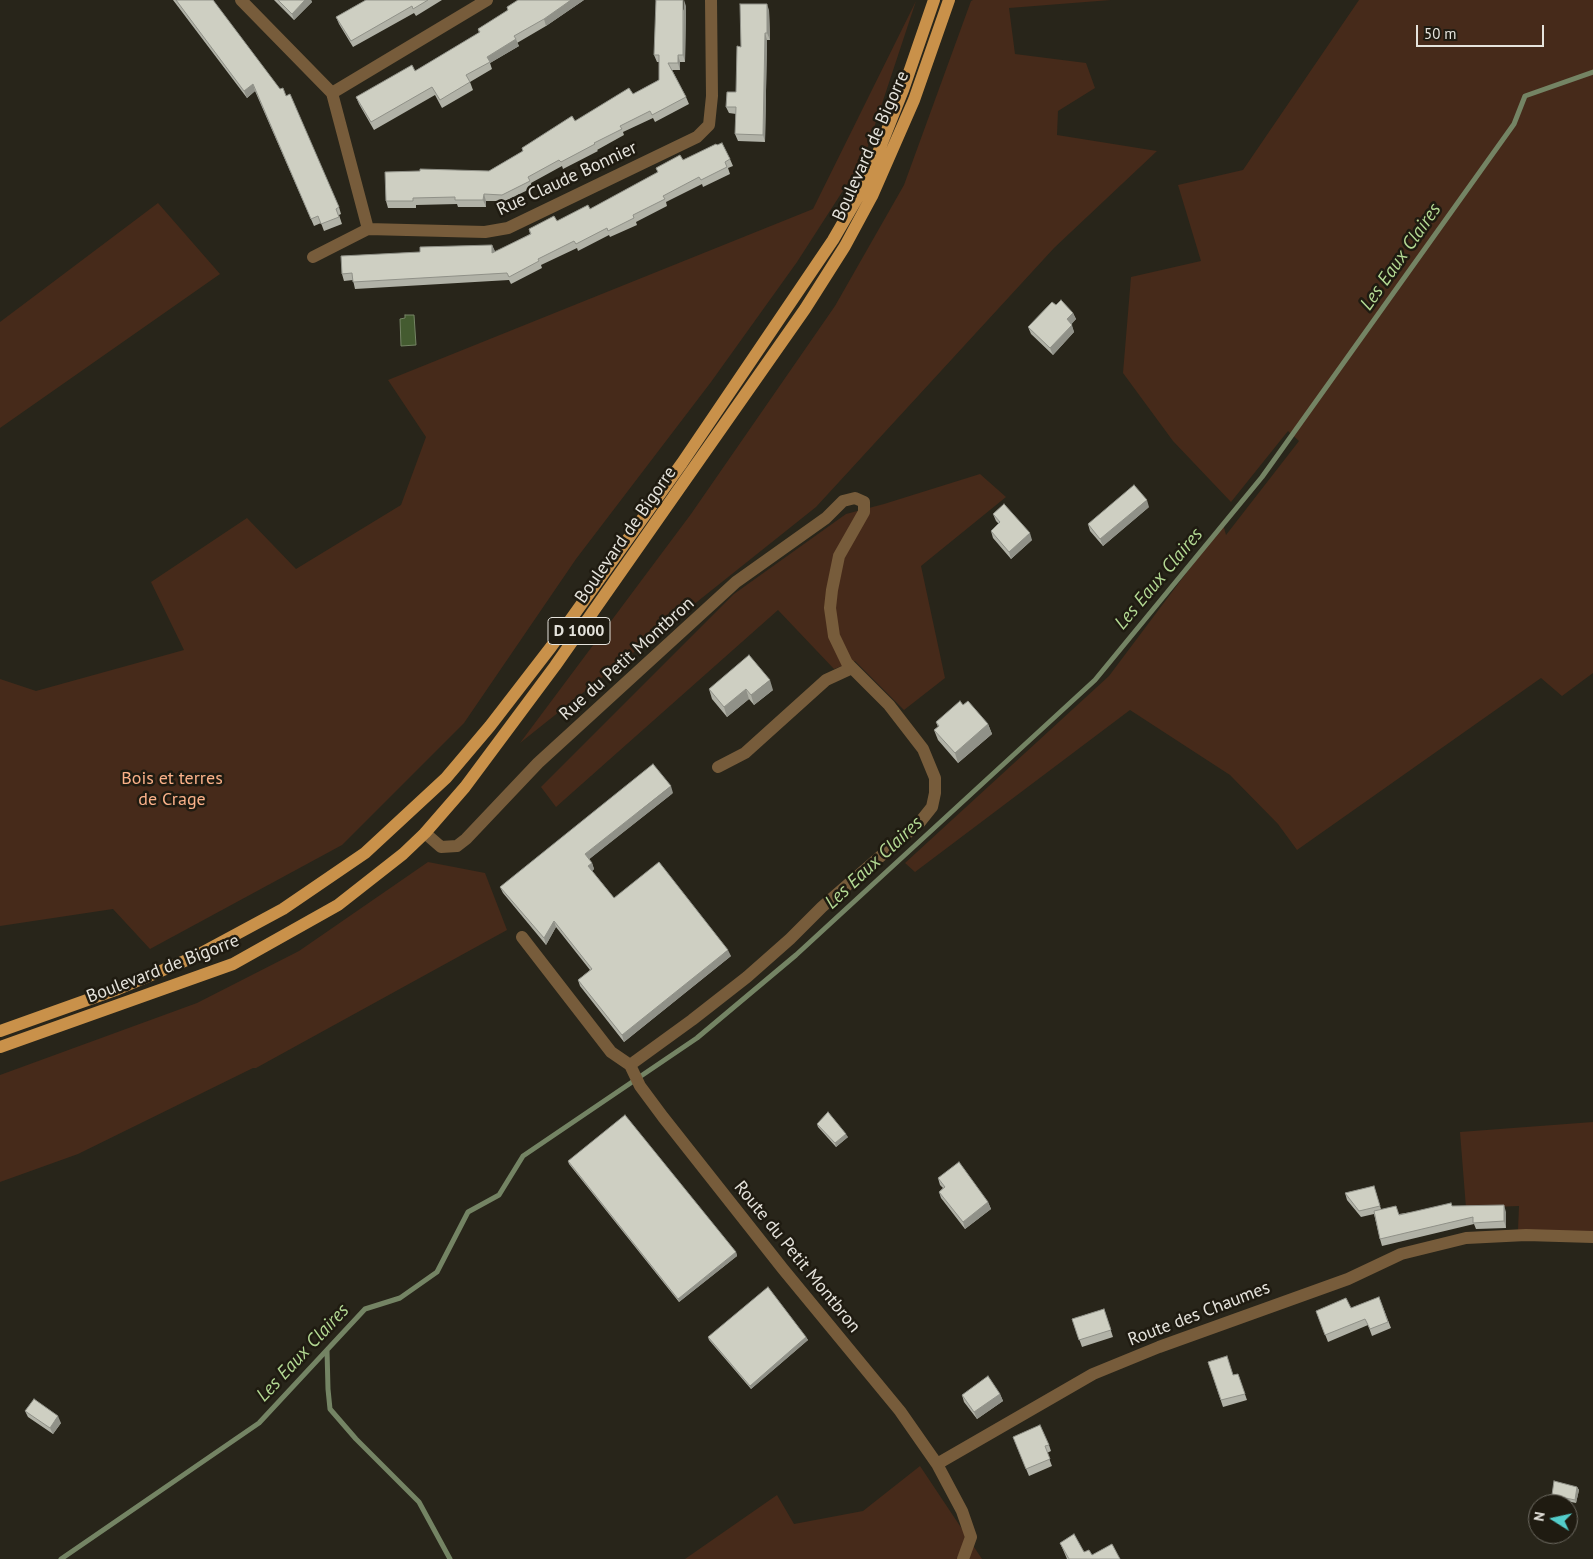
<!DOCTYPE html>
<html>
<head>
<meta charset="utf-8">
<style>
  body { margin:0 }
  #map { position:relative; width:1593px; height:1559px; overflow:hidden; background:#28251a; font-family:"PT Sans",sans-serif }
  canvas { display:block }
  .north { position:absolute; left:1528px; top:1494px; width:50px; height:50px; box-sizing:border-box; background:#1f1b11; border:1px solid #6e6b62; border-radius:50%; rotate:280deg; font-size:14px; font-weight:700; line-height:20px; text-align:center; color:#e5e3dc }
  .north::after { content:''; display:block; margin:auto; width:18px; height:22px; background:#53cdca; clip-path:polygon(50% 0,100% 100%,50% 72%,0 100%) }
  .scale { position:absolute; left:1416px; top:25px; width:128px; height:22px; box-sizing:border-box; border:2px solid #e5e3dc; border-top:0; padding-left:6px; font-size:15px; line-height:18px; white-space:nowrap; color:#e5e3dc; -webkit-text-stroke:4px #1f1b11; paint-order:stroke }
</style>
</head>
<body>
<div id="map">
<canvas width="1593" height="1559"></canvas>
<div class="north">N</div>
<div class="scale">50 m</div>
</div>
<script>
const g = document.querySelector('canvas').getContext('2d');
g.lineJoin = 'round';
function paint(path, color) { g.fillStyle = color; g.fill(path, 'evenodd'); }
const poly = rows => new Path2D(rows.map(r => 'M' + r).join(''));
function trace(path, color, width, dash) { g.strokeStyle = color; g.lineWidth = width; g.lineCap = dash ? 'butt' : 'round'; g.setLineDash(dash || []); g.stroke(path); }
function drawText(font, color, halo, rows, align = 'center') {
  g.font = font + ' "PT Sans",sans-serif'; g.lineWidth = 5; g.setLineDash([]); g.textBaseline = 'middle'; g.strokeStyle = halo; g.fillStyle = color; for (const [text, x, y, turn = 0] of rows) {
    g.save(); g.translate(x, y); g.rotate((+turn || 0) * Math.PI / 180); g.textAlign = isNaN(turn) ? turn : align; if (halo) g.strokeText(text, 0, 0); g.fillText(text, 0, 0); g.restore();
  }
}
paint(poly([
  [973,0,1111,0,1009,8,1015,54,1086,63,1095,88,1058,111,1057,135,1157,151,1054,248,816,507,520,743,691,514,835,306,904,185,971,1],
  [1359,0,1593,0,1593,673,1562,696,1541,678,1297,850,1278,824,1230,775,1130,710,915,872,905,863,1109,676,1223,524,1226,535,1299,441,1288,431,1231,502,1173,441,1123,373,1131,277,1201,261,1178,185,1243,170],
  [916,1,864,158,797,262,711,382,576,559,464,723,342,845,150,949,113,909,0,926,0,679,36,691,184,650,151,582,247,518,296,569,401,505,426,437,388,380,813,209],
  [158,203,220,274,0,428,0,322],
  [980,474,1006,497,921,566,945,678,904,710,855,661,834,669,778,610,556,807,541,787,734,594,846,514,884,504],
  [428,862,485,873,507,930,256,1068,253,1068,78,1154,0,1182,0,1075,197,1003,299,951],
  [1593,1122,1593,1232,1518,1230,1519,1206,1466,1208,1460,1132],
  [920,1466,982,1559,685,1559,777,1495,794,1524,863,1511]
]), '#462a1a');
const water = poly([
  [405,315,414,315,416,345,401,346,400,319,405,318,405,315]
]);
paint(water, '#445b30');
trace(water, '#748464', 1);
trace(poly([
  [327,1350,328,1389,330,1409,356,1439,419,1502,450,1559],
  [61,1559,259,1423,365,1309,400,1298,437,1272,468,1212,499,1195,523,1156,697,1038,796,955,1095,680,1262,477,1514,124,1525,96,1593,72]
]), '#748464', 5);
trace(poly([
  [241,0,332,93,368,229],
  [332,93,487,0],
  [313,257,368,229,485,232,508,228,697,137,709,125,712,96,711,0],
  [718,767,745,753,826,680,852,668],
  [425,833,441,847,457,846,466,839,538,763,736,582,826,518,843,501,855,498,864,502,864,512,839,556,832,590,830,608,834,636,847,663,889,705,923,749,935,778,935,793,932,807,920,822,822,907,790,939,747,977,692,1020,630,1065],
  [522,937,611,1052,630,1065],
  [630,1065,640,1086,663,1117,783,1269,900,1411,937,1464],
  [963,1559,971,1537,962,1511,937,1464,1093,1374,1159,1347,1348,1279,1401,1254,1466,1238,1526,1235,1593,1237]
]), '#775c3b', 12);
trace(poly([
  [0,1031,118,989,194,957,283,909,365,853,446,778,490,726,551,647,682,463,833,240,866,183,903,90,934,0],
  [0,1047,233,964,338,905,403,854,425,833,465,787,555,666,805,309,845,246,872,196,914,100,949,0]
]), '#c9914a', 12);
paint(poly([
  [173,0,213,0,339,207,341,214,339,215,342,224,324,231,321,223,314,226,255,91,247,98],
  [274,0,311,0,312,2,294,20],
  [366,0,442,0,416,16,414,13,353,47,339,24,336,17],
  [584,0,546,26,517,43,519,46,490,63,492,69,470,82,473,90,442,108,435,95,374,130,359,104,356,97,415,71,479,33,478,29,508,11,507,7],
  [686,6,685,62,680,62,680,70,672,70,686,97,689,104,655,122,653,118,623,132,624,135,597,150,598,151,563,169,562,166,531,183,532,188,505,201,486,201,486,207,458,207,457,204,416,205,416,208,388,208,386,201,489,171,523,151,522,148,575,121,633,94,659,80,659,62,657,62,654,55],
  [769,10,770,40,767,40,765,142,738,141,735,134,736,114,729,113,726,107,736,92],
  [717,145,730,159,733,166,728,168,730,174,703,187,702,184,666,202,667,206,636,222,637,225,610,237,609,235,578,251,577,248,541,265,542,268,511,284,509,280,355,289,353,280,344,281,342,274,420,252,492,245,495,252,530,234,529,229,557,221,590,209,658,173,656,168,683,160],
  [1056,305,1073,313,1076,319,1071,324,1074,332,1053,355,1031,334,1028,327],
  [1149,507,1103,546,1090,531,1088,524],
  [993,514,1032,540,1011,559,993,538,991,531,999,524,996,521],
  [709,689,773,690,754,705,749,699,727,717,712,699],
  [963,705,988,724,992,734,958,763,938,740,934,730,938,727,936,722],
  [673,793,589,859,592,863,594,869,592,871,614,898,731,956,624,1042,580,986,578,980,590,970,556,927,546,945,503,893,500,887],
  [817,1124,848,1137,836,1147,818,1127],
  [568,1161,736,1252,737,1256,679,1302,569,1164],
  [938,1178,988,1202,991,1209,965,1229,941,1198,939,1192,943,1188,940,1185],
  [1374,1186,1381,1209,1399,1214,1452,1206,1506,1212,1506,1228,1476,1229,1474,1224,1382,1246,1380,1239,1374,1214,1361,1217,1347,1200,1345,1193],
  [1379,1297,1391,1328,1372,1336,1368,1325,1328,1342,1316,1311,1351,1308],
  [1104,1309,1113,1337,1082,1347,1072,1319],
  [708,1337,806,1337,808,1340,751,1389,709,1340],
  [1208,1362,1233,1375,1238,1374,1247,1400,1223,1407],
  [1000,1394,1003,1401,977,1419,964,1402,962,1395],
  [25,1411,61,1423,53,1434,28,1417],
  [1013,1437,1049,1445,1051,1451,1047,1453,1052,1466,1029,1476],
  [1577,1487,1579,1490,1576,1503,1553,1498,1552,1495],
  [1060,1543,1092,1555,1120,1559,1067,1559,1064,1552]
]), '#b1b2a7');
paint(poly([
  [305,0,311,0,312,2,294,20,292,14],
  [571,0,584,0,546,26,544,19],
  [684,0,686,6,685,62,683,55],
  [767,4,769,10,770,40,767,33],
  [765,33,767,40,765,142,763,135],
  [516,39,519,46,490,63,487,57],
  [678,55,680,62,680,70,678,63],
  [253,84,255,91,247,98,244,91],
  [484,194,486,201,486,207,483,200],
  [492,245,495,251,495,260,492,253],
  [1073,313,1076,319,1070,326,1067,319],
  [1072,325,1074,332,1053,355,1050,348],
  [1147,500,1149,507,1103,546,1100,539],
  [1030,533,1032,540,1011,559,1009,552],
  [770,680,773,690,754,705,751,695],
  [746,689,749,699,727,717,724,707],
  [988,724,992,734,958,763,955,753],
  [671,786,673,793,587,861,585,854],
  [592,863,594,869,590,873,588,866],
  [554,921,556,927,546,945,544,938],
  [728,950,731,956,624,1042,622,1035],
  [846,1134,848,1137,836,1147,835,1143],
  [988,1202,991,1209,965,1229,963,1222],
  [1504,1205,1506,1212,1506,1228,1504,1221],
  [736,1252,737,1256,679,1302,678,1299],
  [806,1337,808,1340,751,1389,750,1386],
  [1000,1394,1003,1401,977,1419,974,1412],
  [58,1416,61,1423,53,1434,50,1428],
  [1577,1487,1579,1490,1576,1503,1575,1500]
]), '#909188');
const building = poly([
  [176,0,213,0,280,89,283,88,286,96,290,94,339,207,336,209,339,217,321,224,318,216,311,219,253,84,244,91,176,0],
  [278,0,305,0,292,14,278,0],
  [366,0,428,0,413,9,412,6,351,41,336,17,366,0],
  [518,0,571,0,544,19,514,36,516,39,487,57,490,62,466,75,470,82,440,100,432,87,371,122,356,97,412,65,415,71,480,32,478,29,508,10,507,7,518,0],
  [656,0,683,0,683,55,678,55,678,63,668,63,686,97,652,115,650,111,620,126,622,129,594,143,595,144,561,162,559,160,528,177,530,181,502,195,484,194,483,200,455,200,455,197,413,198,413,201,386,201,385,172,420,171,420,169,489,171,523,151,522,148,572,116,575,121,629,88,633,94,659,80,659,55,654,55,656,0],
  [740,4,767,4,767,33,765,33,763,135,735,134,736,107,726,107,727,92,736,92,737,46,741,47,740,4],
  [722,143,730,159,725,162,727,167,701,180,699,177,663,196,665,199,633,215,634,218,608,231,607,228,576,244,574,241,538,259,539,261,509,277,507,273,353,282,352,273,342,274,341,256,420,252,420,247,492,245,492,253,531,234,529,229,554,216,557,221,588,205,590,209,658,172,656,168,680,155,683,160,716,144,717,145,722,143],
  [1061,300,1073,313,1067,319,1072,325,1050,348,1028,327,1052,302,1056,305,1061,300],
  [1134,485,1147,500,1100,539,1088,524,1134,485],
  [1004,504,1030,533,1009,552,991,531,1000,522,993,514,1004,504],
  [749,655,770,680,751,695,746,689,724,707,709,689,749,655],
  [960,701,963,705,968,701,988,724,955,753,934,730,939,726,936,722,960,701],
  [653,764,671,786,585,854,592,863,588,866,614,898,659,862,728,950,622,1035,578,980,592,969,554,921,544,938,500,887,653,764],
  [828,1112,846,1134,835,1143,817,1124,828,1112],
  [625,1115,736,1252,678,1299,568,1161,625,1115],
  [959,1162,988,1202,963,1222,939,1192,945,1187,938,1178,959,1162],
  [1374,1186,1380,1206,1359,1211,1345,1193,1374,1186],
  [1451,1203,1452,1206,1504,1205,1504,1221,1473,1223,1473,1217,1380,1239,1374,1211,1396,1206,1399,1215,1451,1203],
  [768,1287,806,1337,750,1386,708,1337,768,1287],
  [1379,1297,1388,1322,1370,1329,1365,1319,1325,1335,1316,1311,1346,1298,1351,1308,1379,1297],
  [1104,1309,1111,1330,1079,1340,1072,1319,1104,1309],
  [1227,1356,1233,1375,1238,1374,1245,1394,1221,1400,1208,1362,1227,1356],
  [988,1376,1000,1394,974,1412,962,1395,988,1376],
  [34,1399,58,1416,50,1428,25,1411,34,1399],
  [1040,1425,1049,1445,1045,1446,1050,1459,1026,1469,1013,1437,1040,1425],
  [1554,1481,1577,1487,1575,1500,1552,1495,1554,1481],
  [1074,1534,1084,1552,1089,1550,1092,1555,1112,1544,1120,1559,1069,1559,1060,1543,1074,1534]
]);
paint(building, '#cecfc2');
trace(building, '#909188', 1);
for (const [x, y, w] of [
  [579,631,62]
]) { const box = new Path2D(); box.roundRect(x - w / 2, y - 13.5, w, 27, 4); g.fillStyle = '#1f1b11'; g.fill(box); trace(box, '#e5e3dc', 1); }
drawText('bold 16px', '#e5e3dc', null, [
  ["D 1000",579,631]
]);
drawText('18px', '#e5e3dc', '#1f1b11', [
  ["Boulevard de Bigorre",871,146,-66],
  ["Rue Claude Bonnier",567,179,-25],
  ["Boulevard de Bigorre",626,535,-55],
  ["Rue du Petit Montbron",627,659,-42],
  ["Boulevard de Bigorre",163,969,-21],
  ["Route du Petit Montbron",797,1257,51],
  ["Route des Chaumes",1199,1314,-21]
]);
drawText('18px', '#fab189', '#1f1b11', [
  ["Bois et terres",172,779],
  ["de Crage",172,800]
]);
drawText('italic 19px', '#b3d993', '#1f1b11', [
  ["Les Eaux Claires",1401,257,-55],
  ["Les Eaux Claires",1159,579,-50],
  ["Les Eaux Claires",874,863,-43],
  ["Les Eaux Claires",303,1353,-47]
]);
</script>
</body>
</html>
